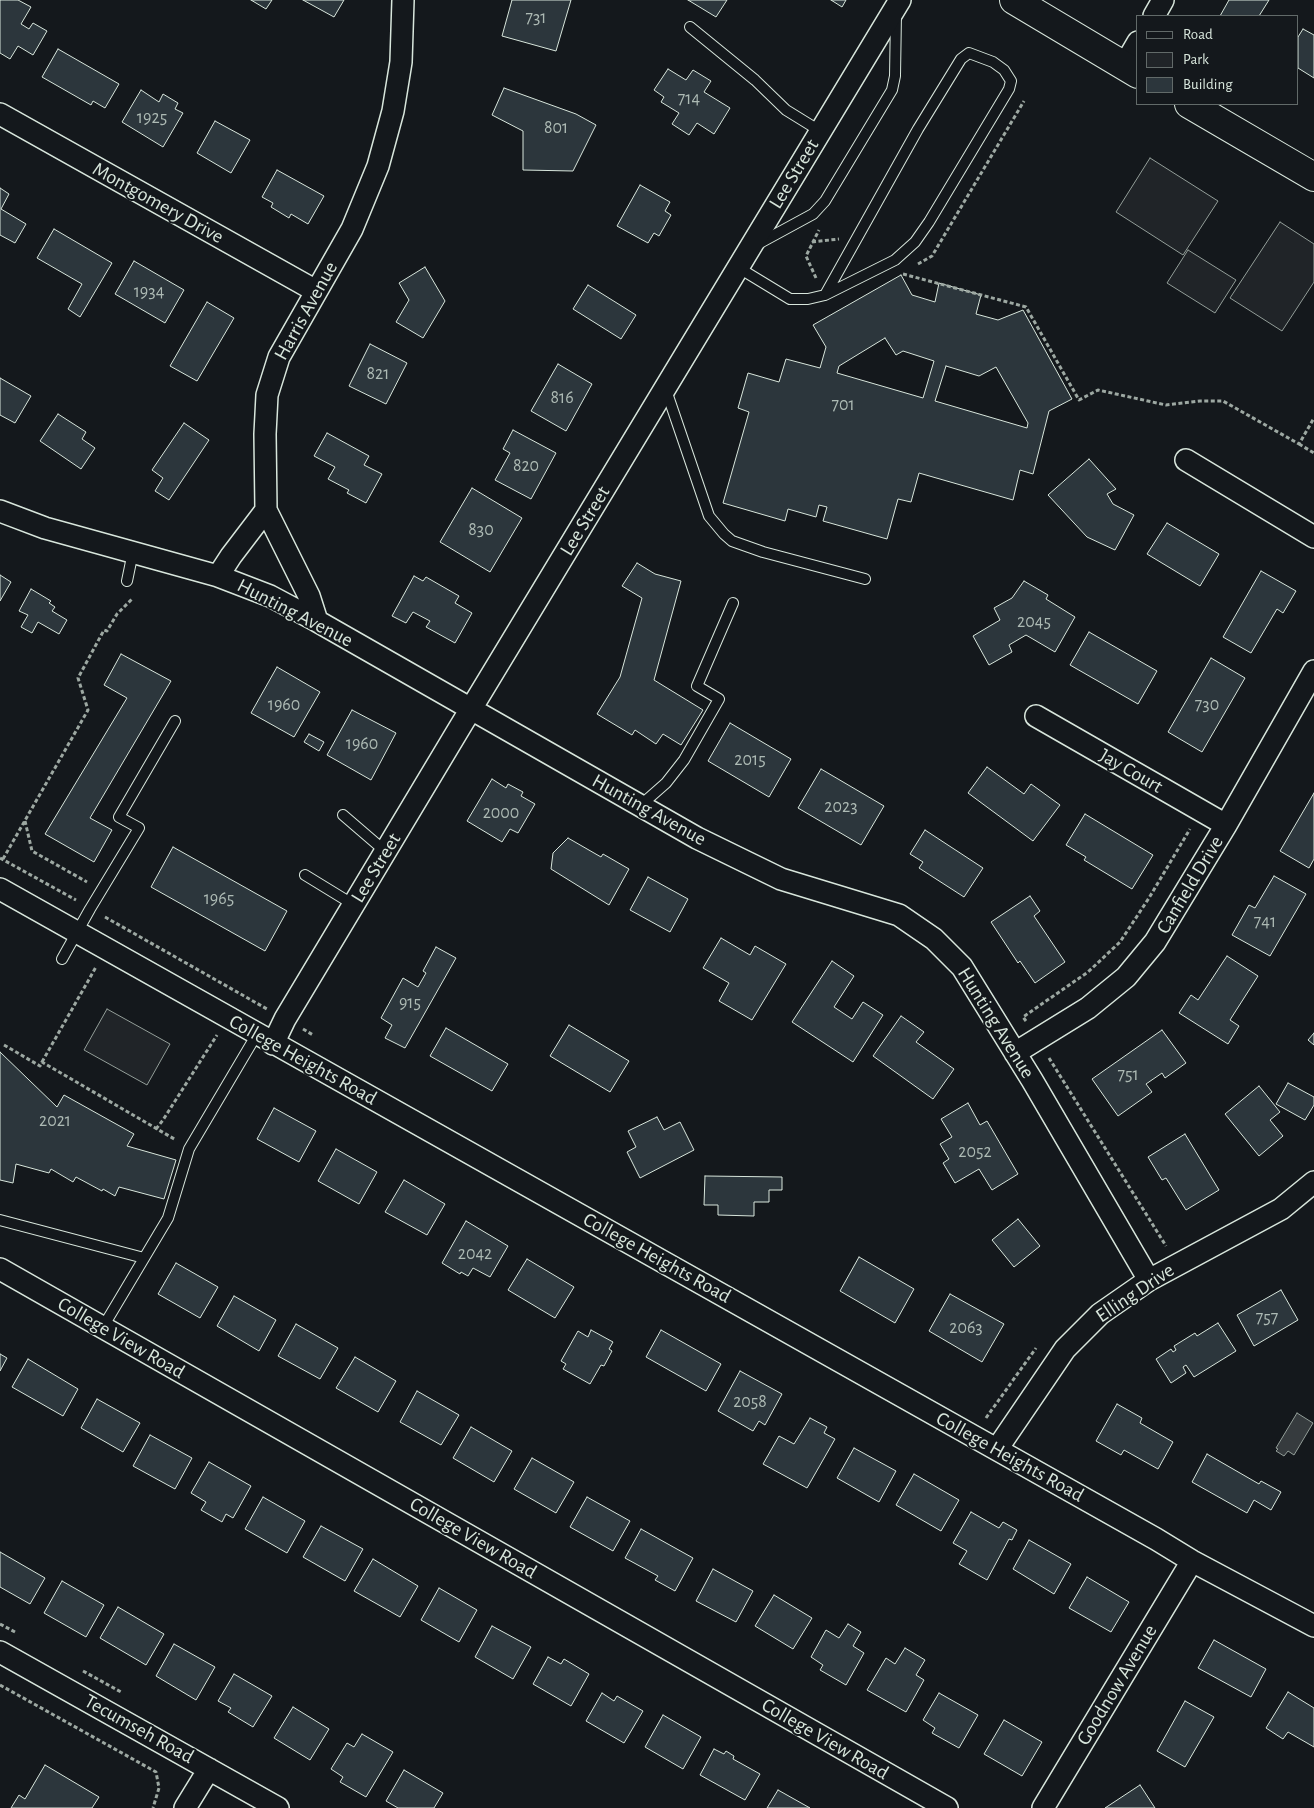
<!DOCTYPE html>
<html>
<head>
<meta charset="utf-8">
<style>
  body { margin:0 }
  #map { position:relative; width:1314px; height:1808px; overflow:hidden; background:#14181c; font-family:"Alegreya Sans",sans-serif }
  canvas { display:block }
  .legend { position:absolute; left:1136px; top:15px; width:162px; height:90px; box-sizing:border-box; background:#14181c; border:1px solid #626a69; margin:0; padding:6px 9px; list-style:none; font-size:15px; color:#d8e6dc }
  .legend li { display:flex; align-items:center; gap:10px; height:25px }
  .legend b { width:25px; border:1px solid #626a69 }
</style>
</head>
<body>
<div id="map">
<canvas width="1314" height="1808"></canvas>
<ul class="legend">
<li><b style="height:6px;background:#14181c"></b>Road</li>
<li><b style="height:14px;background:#202428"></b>Park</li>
<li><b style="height:14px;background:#2c363c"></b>Building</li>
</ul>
</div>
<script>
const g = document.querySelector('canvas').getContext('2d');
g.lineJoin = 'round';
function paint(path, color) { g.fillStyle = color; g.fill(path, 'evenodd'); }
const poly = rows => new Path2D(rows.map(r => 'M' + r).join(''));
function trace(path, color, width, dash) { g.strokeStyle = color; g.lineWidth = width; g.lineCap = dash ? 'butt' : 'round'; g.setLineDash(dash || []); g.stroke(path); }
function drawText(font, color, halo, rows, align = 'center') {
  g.font = font + ' "Alegreya Sans",sans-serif'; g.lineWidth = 4; g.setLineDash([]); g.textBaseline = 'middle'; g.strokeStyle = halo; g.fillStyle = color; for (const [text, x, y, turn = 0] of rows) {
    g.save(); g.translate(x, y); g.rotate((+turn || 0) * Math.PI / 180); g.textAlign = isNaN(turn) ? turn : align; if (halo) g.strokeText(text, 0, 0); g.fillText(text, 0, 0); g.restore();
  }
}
const green = poly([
  [1150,158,1218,201,1183,255,1116,212,1150,158],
  [1280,222,1314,244,1314,282,1282,331,1230,298,1280,222],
  [1188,250,1236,280,1215,313,1167,283,1188,250],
  [107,1009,170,1044,147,1085,84,1050,107,1009]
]);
paint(green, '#202428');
trace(green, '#939e99', 1);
const water = poly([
  [1297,1413,1313,1423,1294,1455,1288,1451,1284,1456,1276,1451,1278,1449,1276,1448,1297,1413]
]);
paint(water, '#363b3e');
trace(water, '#939e99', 1);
const building = poly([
  [0,0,18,0,31,7,21,24,29,29,33,23,47,31,33,55,18,46,10,59,0,53,0,0],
  [251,0,272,0,266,9,251,0],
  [303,0,344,0,334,17,303,0],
  [512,0,571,0,556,51,502,36,512,0],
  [688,0,727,0,716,17,688,0],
  [831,0,846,0,842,7,831,0],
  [1229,0,1269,0,1259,16,1220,16,1229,0],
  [1303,29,1314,35,1314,78,1298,68,1298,37,1303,29],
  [58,49,119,84,105,108,93,101,91,105,42,77,58,49],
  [668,69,686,80,693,70,711,81,704,92,730,108,714,134,697,123,689,135,672,124,679,113,661,102,664,97,654,90,668,69],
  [504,88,576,114,596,125,573,171,523,170,523,131,492,115,504,88],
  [141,90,159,102,163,94,178,103,175,109,183,113,163,147,122,122,141,90],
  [215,121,250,140,231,173,197,153,215,121],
  [277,170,324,196,308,224,291,214,289,218,271,207,273,203,262,197,277,170],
  [640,185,670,202,665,211,671,215,659,236,654,233,648,243,617,226,640,185],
  [0,188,9,194,1,209,26,224,15,243,0,235,0,188],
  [54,229,112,263,80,317,68,309,82,284,37,258,54,229],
  [134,261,184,290,165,323,115,294,134,261],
  [425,267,445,301,423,338,396,322,409,300,399,283,425,267],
  [901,275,912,295,935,302,939,283,981,295,976,314,998,320,1023,310,1072,399,1049,411,1033,474,1020,470,1013,500,919,473,911,502,898,499,887,539,823,521,827,507,819,505,816,517,788,509,785,521,723,503,749,412,738,408,748,373,779,382,786,359,820,368,826,347,813,325,901,275],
  [885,338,896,355,903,351,934,361,923,398,837,373,839,366,885,338],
  [946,366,979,376,996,367,1028,423,1027,428,935,401,946,366],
  [588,285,636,315,621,339,573,309,588,285],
  [207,302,234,318,197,381,170,366,207,302],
  [370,344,407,363,386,404,349,386,370,344],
  [558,364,592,384,566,431,531,411,558,364],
  [0,378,31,396,15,423,0,415,0,378],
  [58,414,86,432,82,439,95,448,81,469,40,441,58,414],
  [184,423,209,440,169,500,155,491,163,478,152,470,184,423],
  [513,430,556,453,531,499,495,480,510,453,503,449,513,430],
  [327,433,369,456,364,465,382,474,366,503,347,493,349,490,328,479,335,467,314,456,327,433],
  [1089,459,1116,489,1107,494,1113,504,1134,515,1115,550,1087,537,1048,495,1089,459],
  [472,488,522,518,490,572,440,542,472,488],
  [1167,523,1219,554,1200,586,1147,554,1167,523],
  [637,563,655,574,681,581,654,680,703,710,681,745,663,734,656,744,635,730,632,735,597,714,620,677,642,598,622,586,637,563],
  [1261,571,1296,591,1283,613,1277,609,1251,653,1223,637,1261,571],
  [0,575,11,582,0,601,0,575],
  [414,576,423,581,426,577,459,596,455,603,472,613,455,643,426,627,430,621,413,612,406,623,392,616,414,576],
  [1024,581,1048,595,1046,599,1075,617,1055,652,1026,635,1009,645,1012,652,989,665,973,636,1000,620,994,608,1012,598,1024,581],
  [31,589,51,601,49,603,55,607,52,611,67,620,59,634,38,622,32,633,21,627,28,615,19,611,31,589],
  [1089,632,1157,671,1138,704,1070,665,1089,632],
  [121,654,171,681,90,818,112,830,94,862,45,834,127,698,104,685,121,654],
  [1211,658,1245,678,1202,752,1168,732,1211,658],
  [277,667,320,692,294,737,251,713,277,667],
  [352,710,396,733,371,780,327,755,352,710],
  [730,723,791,759,769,797,708,761,730,723],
  [309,734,324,742,319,751,304,742,309,734],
  [987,767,1024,794,1031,784,1060,805,1033,841,968,793,987,767],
  [821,769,884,806,861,845,798,808,821,769],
  [492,779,506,788,508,784,523,792,521,796,535,804,518,833,510,829,502,842,467,821,492,779],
  [1314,793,1314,859,1309,868,1280,851,1314,793],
  [1085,814,1153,855,1132,889,1084,860,1086,857,1066,845,1085,814],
  [925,830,983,868,964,897,919,868,923,862,910,854,925,830],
  [568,838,601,857,603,854,629,869,609,905,551,869,553,853,568,838],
  [173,847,287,911,265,951,151,887,173,847],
  [1274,876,1306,894,1270,956,1232,935,1249,905,1255,908,1274,876],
  [648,877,688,899,670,932,630,910,648,877],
  [1030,896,1040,911,1034,916,1065,962,1035,983,1020,961,1018,963,991,922,1030,896],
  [721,938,750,955,755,946,786,964,752,1020,719,1001,729,983,703,968,721,938],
  [436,947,456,958,405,1048,385,1038,392,1025,381,1018,403,978,418,987,426,973,423,971,436,947],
  [1227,956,1258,976,1230,1020,1239,1026,1228,1044,1179,1013,1191,995,1198,1000,1227,956],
  [832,961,854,976,834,1007,852,1019,863,1002,883,1015,853,1062,792,1022,832,961],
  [901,1016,924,1032,916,1042,954,1069,933,1099,873,1056,901,1016],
  [569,1025,629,1061,610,1092,550,1056,569,1025],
  [446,1028,508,1064,492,1091,430,1056,446,1028],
  [1162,1030,1186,1063,1165,1078,1162,1073,1146,1084,1152,1092,1118,1116,1092,1079,1162,1030],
  [1314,1033,1314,1045,1308,1040,1314,1033],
  [0,1052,57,1107,64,1095,134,1134,127,1146,176,1160,164,1199,119,1187,115,1196,103,1189,102,1191,76,1177,73,1182,51,1169,49,1173,16,1164,13,1183,0,1180,0,1052],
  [1288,1083,1314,1097,1314,1105,1305,1120,1276,1104,1288,1083],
  [1259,1086,1280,1112,1270,1120,1283,1136,1259,1156,1225,1114,1259,1086],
  [968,1103,980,1125,987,1121,1018,1174,992,1190,979,1169,955,1183,943,1163,949,1159,940,1144,952,1137,941,1119,968,1103],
  [274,1108,316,1131,299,1162,257,1139,274,1108],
  [657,1117,664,1130,680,1122,694,1150,640,1178,627,1152,636,1147,628,1131,657,1117],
  [1185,1134,1219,1190,1186,1210,1166,1178,1162,1180,1148,1157,1185,1134],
  [336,1149,377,1172,359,1204,318,1181,336,1149],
  [705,1176,782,1177,782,1190,769,1190,769,1202,754,1202,754,1216,718,1215,718,1205,704,1205,705,1176],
  [404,1180,445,1204,427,1235,385,1212,404,1180],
  [1018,1219,1040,1246,1014,1267,992,1240,1018,1219],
  [466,1221,508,1246,490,1277,473,1268,468,1276,461,1272,460,1274,442,1263,466,1221],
  [859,1257,914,1289,895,1323,840,1291,859,1257],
  [527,1259,574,1287,555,1318,508,1290,527,1259],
  [176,1263,218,1287,200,1318,158,1294,176,1263],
  [1281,1290,1298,1320,1254,1346,1237,1315,1281,1290],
  [950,1294,1004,1324,982,1362,929,1331,950,1294],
  [234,1296,276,1320,259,1351,217,1326,234,1296],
  [1218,1323,1236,1351,1194,1377,1186,1365,1183,1367,1186,1373,1171,1383,1156,1359,1171,1349,1173,1352,1176,1350,1174,1346,1195,1333,1197,1336,1218,1323],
  [296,1324,338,1348,320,1379,278,1356,296,1324],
  [591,1330,613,1342,609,1349,612,1351,604,1366,601,1365,590,1384,563,1369,566,1364,561,1361,578,1331,588,1337,591,1330],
  [661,1330,721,1364,706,1391,646,1357,661,1330],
  [0,1354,7,1358,0,1371,0,1354],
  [355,1357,396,1381,378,1412,336,1388,355,1357],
  [28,1359,78,1389,63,1416,12,1387,28,1359],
  [740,1371,782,1394,765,1425,759,1421,753,1431,718,1411,740,1371],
  [417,1391,459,1415,441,1445,400,1422,417,1391],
  [97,1399,140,1423,123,1452,81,1428,97,1399],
  [1117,1404,1142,1418,1140,1423,1173,1442,1158,1469,1124,1450,1121,1455,1096,1441,1117,1404],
  [810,1418,827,1427,824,1433,835,1439,807,1488,763,1464,779,1436,794,1444,810,1418],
  [471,1427,512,1451,494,1482,453,1458,471,1427],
  [150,1435,192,1458,175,1489,133,1466,150,1435],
  [854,1448,896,1471,879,1502,837,1478,854,1448],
  [1207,1454,1259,1484,1261,1481,1281,1492,1271,1510,1254,1500,1247,1513,1192,1482,1207,1454],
  [532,1458,574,1482,556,1513,514,1489,532,1458],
  [209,1462,251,1486,233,1518,226,1514,222,1522,201,1510,206,1502,191,1493,209,1462],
  [914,1474,959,1500,941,1531,896,1505,914,1474],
  [263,1497,305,1521,287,1553,245,1529,263,1497],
  [587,1497,630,1521,613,1551,570,1527,587,1497],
  [971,1512,999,1528,1003,1522,1017,1530,1012,1540,1009,1539,987,1580,959,1564,967,1551,953,1543,971,1512],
  [321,1526,363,1549,345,1581,303,1557,321,1526],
  [641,1529,693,1558,675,1591,655,1580,658,1576,625,1558,641,1529],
  [1029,1540,1071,1564,1054,1594,1013,1569,1029,1540],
  [0,1552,45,1578,30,1604,0,1587,0,1552],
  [373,1559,418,1586,400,1617,354,1591,373,1559],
  [713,1569,753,1591,736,1622,696,1601,713,1569],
  [1087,1577,1129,1602,1111,1632,1069,1608,1087,1577],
  [62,1581,104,1605,86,1637,44,1613,62,1581],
  [439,1588,477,1610,459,1642,421,1620,439,1588],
  [774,1595,812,1618,793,1649,755,1626,774,1595],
  [118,1607,164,1634,146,1665,100,1638,118,1607],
  [848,1624,861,1632,853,1646,864,1653,846,1685,820,1670,823,1665,811,1657,826,1630,839,1638,848,1624],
  [492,1626,531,1647,513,1679,475,1657,492,1626],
  [1214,1640,1266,1669,1251,1697,1198,1668,1214,1640],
  [174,1644,215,1667,196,1700,156,1676,174,1644],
  [905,1648,925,1660,916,1675,924,1680,906,1712,867,1690,886,1658,895,1664,905,1648],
  [548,1657,561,1664,564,1659,589,1674,571,1706,533,1684,548,1657],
  [234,1674,272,1696,253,1727,228,1712,231,1708,218,1701,234,1674],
  [1288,1692,1314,1708,1314,1747,1288,1732,1283,1739,1266,1728,1288,1692],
  [602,1693,614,1701,617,1696,643,1711,624,1743,586,1721,602,1693],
  [939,1693,978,1715,959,1748,932,1733,935,1728,923,1720,939,1693],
  [1185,1701,1214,1717,1185,1767,1157,1751,1185,1701],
  [293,1707,329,1729,310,1760,274,1738,293,1707],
  [663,1715,701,1737,683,1769,645,1747,663,1715],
  [1004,1720,1042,1742,1022,1776,984,1754,1004,1720],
  [362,1734,393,1752,366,1797,340,1782,343,1777,331,1769,347,1743,354,1747,362,1734],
  [714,1749,724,1754,726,1751,734,1756,733,1759,760,1774,745,1800,700,1775,714,1749],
  [45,1765,99,1797,92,1808,11,1808,19,1795,25,1799,45,1765],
  [404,1770,443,1793,434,1808,398,1808,386,1801,404,1770],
  [1140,1785,1155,1808,1105,1808,1140,1785],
  [778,1790,810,1808,767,1808,778,1790]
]);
paint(building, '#2c363c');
trace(building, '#d8e6dc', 1);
const lane = poly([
  [690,27,755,80,786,110,820,131],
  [756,245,813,214,825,201,892,90,895,76,896,14],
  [739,268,790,299,808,299,825,295,895,260,915,242,929,222,1009,89,1011,81,1004,70,993,62,969,53,961,59,918,129,825,295],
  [666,390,709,516,724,534,732,541,763,552,865,579],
  [127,581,133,552],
  [641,805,666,783,684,760,719,699,697,686,733,603],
  [343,815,386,852],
  [305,875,354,905],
  [62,959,90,909,139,828,119,817,175,721],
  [0,1220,144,1258],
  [103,1327,168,1218,189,1149,257,1034]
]);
const street = poly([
  [1154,16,1163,0],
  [1124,66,1138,42],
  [0,114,316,291],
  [1186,460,1314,537],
  [0,511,45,528,218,576,270,596,317,621,697,838,781,879,899,915,934,939,962,967,1032,1080,1149,1280],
  [218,576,231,556,266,510],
  [317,621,309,596,266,510,265,434,267,395,279,357,352,229,378,166,393,111,401,62,403,0],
  [1036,716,1226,825],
  [0,889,1156,1539,1192,1561,1314,1626],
  [273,1044,285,1019,457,732,900,0],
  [1015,1053,1088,1008,1126,977,1155,942,1226,825,1314,671],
  [0,1269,947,1808],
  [997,1449,1065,1349,1100,1314,1149,1280,1281,1209,1314,1182],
  [0,1652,278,1808],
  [185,1808,209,1769],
  [1043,1808,1192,1561]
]);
const secondary = poly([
  [1014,0,1138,74],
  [1189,104,1314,177]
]);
trace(lane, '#d8e6dc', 12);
trace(street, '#d8e6dc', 24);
trace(secondary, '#d8e6dc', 30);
trace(poly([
  [812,242,839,239],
  [918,264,932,256,1024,101],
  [903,274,1026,307,1079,400,1098,390,1166,405,1200,401,1223,401,1299,444,1314,418],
  [816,278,806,256,819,230],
  [1299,444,1314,453],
  [25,821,32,851,87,882],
  [0,858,76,900],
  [3,859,88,710,78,678,104,630,107,631,117,614,133,598],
  [105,917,267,1009],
  [1026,1021,1023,1017,1088,972,1120,942,1149,898,1190,829],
  [303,1029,313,1035],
  [4,1045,40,1066,42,1062,176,1140],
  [1049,1058,1166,1246],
  [42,1062,96,967],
  [156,1129,163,1120,217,1035],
  [986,1418,1036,1348],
  [0,1624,15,1632],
  [83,1671,121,1692],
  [0,1685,156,1772,159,1788,153,1808]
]), '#9da8a2', 3, [4, 2.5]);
trace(lane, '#14181c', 10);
trace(street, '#14181c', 21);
trace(secondary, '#14181c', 28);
drawText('18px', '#adbab4', null, [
  ["731",536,18],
  ["714",689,99],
  ["1925",152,118],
  ["801",556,128],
  ["1934",149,292],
  ["821",378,374],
  ["816",562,398],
  ["701",843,405],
  ["820",526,466],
  ["830",481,530],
  ["2045",1034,622],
  ["1960",284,705],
  ["730",1207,705],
  ["1960",362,744],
  ["2015",750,760],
  ["2023",841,807],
  ["2000",501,813],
  ["1965",219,899],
  ["741",1265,922],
  ["915",410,1003],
  ["751",1128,1075],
  ["2021",55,1121],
  ["2052",975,1152],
  ["2042",475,1254],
  ["757",1267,1318],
  ["2063",966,1328],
  ["2058",750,1402]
]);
drawText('20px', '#d8e6dc', '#14181c', [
  ["Lee Street",794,174,-59],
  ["Montgomery Drive",158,203,29],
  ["Harris Avenue",306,311,-61],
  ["Lee Street",585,521,-59],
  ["Hunting Avenue",295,613,27],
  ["Jay Court",1131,771,30],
  ["Hunting Avenue",649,810,29],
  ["Lee Street",376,868,-59],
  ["Canfield Drive",1190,885,-59],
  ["Hunting Avenue",996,1023,58],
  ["College Heights Road",303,1060,29],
  ["College Heights Road",657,1258,29],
  ["Elling Drive",1135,1293,-34],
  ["College View Road",121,1338,30],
  ["College Heights Road",1010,1457,29],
  ["College View Road",473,1538,30],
  ["Goodnow Avenue",1117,1685,-59],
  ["Tecumseh Road",139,1729,29],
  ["College View Road",825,1739,30]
]);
</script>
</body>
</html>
